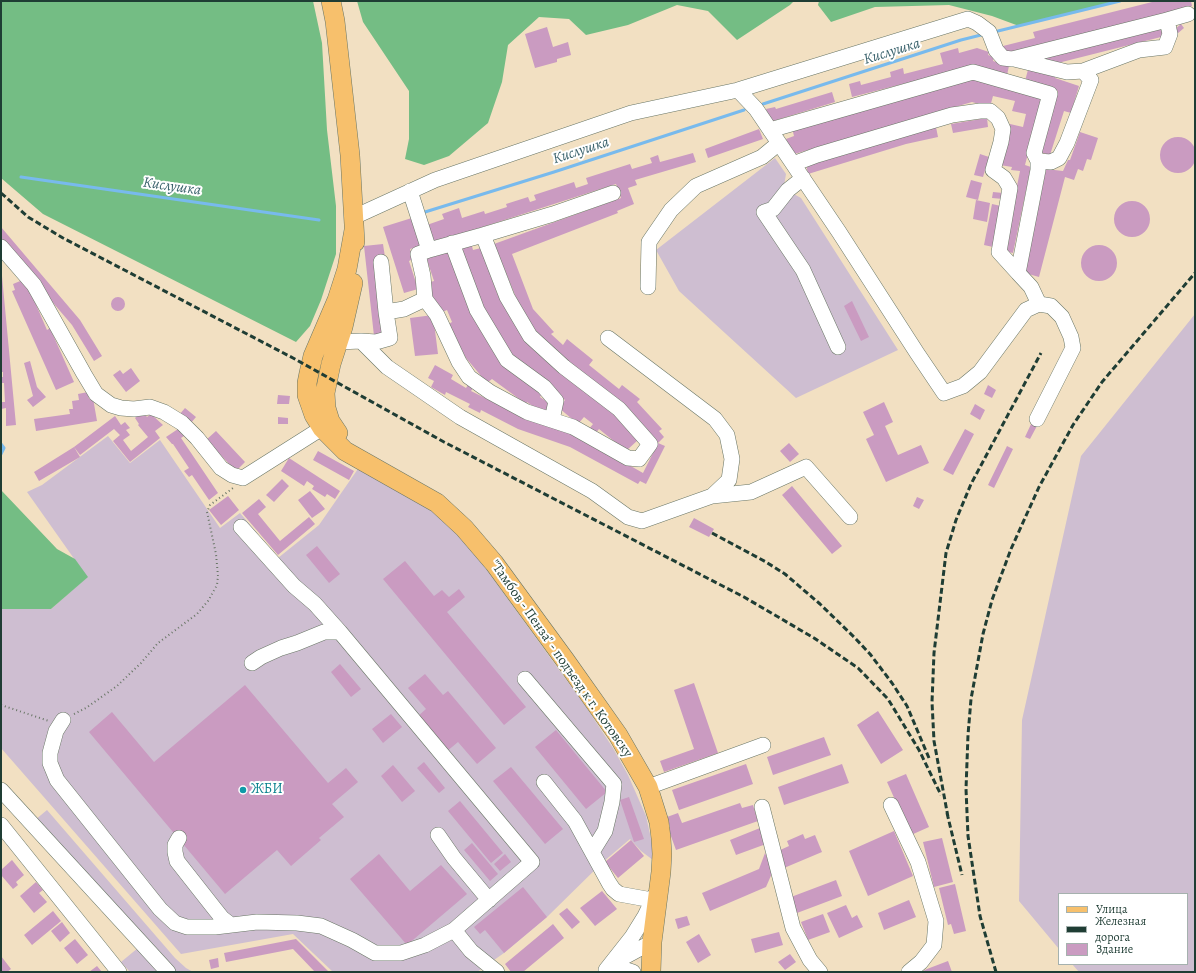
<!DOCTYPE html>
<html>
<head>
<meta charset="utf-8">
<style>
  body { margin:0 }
  #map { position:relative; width:1196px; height:973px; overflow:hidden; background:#f2e0c2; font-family:Alegreya,serif }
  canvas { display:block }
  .frame { position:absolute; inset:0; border:2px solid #1f3d34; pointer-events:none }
  .legend { position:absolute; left:1058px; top:893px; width:130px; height:72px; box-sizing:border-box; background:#fff; border:1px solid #a5b1ae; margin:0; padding:5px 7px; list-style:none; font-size:12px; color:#1f3d34 }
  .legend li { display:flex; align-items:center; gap:8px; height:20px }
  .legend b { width:20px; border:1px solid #a5b1ae }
</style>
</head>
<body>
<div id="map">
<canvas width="1196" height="973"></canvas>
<div class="frame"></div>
<ul class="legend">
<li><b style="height:5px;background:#f7c06c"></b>Улица</li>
<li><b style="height:5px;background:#1f3d34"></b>Железная дорога</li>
<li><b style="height:11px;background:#ca9bc1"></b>Здание</li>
</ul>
</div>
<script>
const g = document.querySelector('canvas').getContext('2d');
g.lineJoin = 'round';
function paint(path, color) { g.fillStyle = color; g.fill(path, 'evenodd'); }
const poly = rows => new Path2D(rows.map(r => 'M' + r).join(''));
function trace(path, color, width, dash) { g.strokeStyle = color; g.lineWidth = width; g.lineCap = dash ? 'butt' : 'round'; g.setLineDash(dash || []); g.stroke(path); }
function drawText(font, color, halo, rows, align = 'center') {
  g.font = font + ' Alegreya,serif'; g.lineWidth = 4; g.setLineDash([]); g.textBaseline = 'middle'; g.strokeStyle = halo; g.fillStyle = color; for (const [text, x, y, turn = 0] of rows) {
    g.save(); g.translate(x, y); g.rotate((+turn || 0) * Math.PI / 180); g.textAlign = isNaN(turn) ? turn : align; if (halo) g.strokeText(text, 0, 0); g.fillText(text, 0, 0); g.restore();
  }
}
paint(poly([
  [775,158,786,174,784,186,792,193,801,198,898,350,796,398,679,291,656,250],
  [1195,314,1195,972,1079,972,1072,964,1187,964,1187,894,1059,894,1059,949,1019,901,1022,720,1081,456],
  [108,436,130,463,160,440,220,528,240,513,278,558,319,525,360,466,437,511,473,551,586,707,613,748,628,775,646,816,652,843,653,860,641,851,630,839,603,862,547,917,504,953,477,972,333,972,293,934,181,954,1,748,1,609,51,609,87,577,27,492,42,485],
  [47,810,175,958,186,968,193,972,130,972,121,962,144,943,35,820]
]), '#cebed1');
paint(poly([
  [1,1,313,1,322,43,327,130,336,206,336,254,321,300,310,326,296,342,43,214,1,178],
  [357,1,794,1,790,5,737,40,708,11,677,5,628,25,586,35,569,19,539,17,508,45,502,82,488,123,449,156,424,165,405,159,409,139,409,91,363,22],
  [819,1,1119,1,1019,26,992,16,949,5,875,7,831,22,818,5],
  [1,490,57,549,75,559,88,577,51,609,1,609]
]), '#74bd84');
trace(poly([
  [998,31,1120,1],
  [763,104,961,40,981,35],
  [21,177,319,220],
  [425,212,554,172,744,110],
  [1,444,4,448,1,454]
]), '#78baed', 3);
paint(poly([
  [1156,1,1191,1,1192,6,1005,54,1003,46,1035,38,1033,32],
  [1181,24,1184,28,1177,34,1174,30],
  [1163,26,1165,36,1050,65,1036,58],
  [547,27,553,47,568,42,571,55,557,59,557,62,535,68,525,34],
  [958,48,959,53,977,48,989,52,988,55,994,57,993,61,1009,66,1007,75,973,66,852,97,849,84,860,81,861,85,891,77,890,72,903,68,904,74,943,64,940,53],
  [1029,66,1056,74,1055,78,1079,86,1071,113,1064,111,1050,155,1039,152,1058,91,1025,81],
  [972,79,1043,97,1025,165,1031,167,1013,253,1004,251,1020,171,1011,170,1012,167,1000,165,1010,124,1023,127,1026,114,1012,111,1015,101,993,96,990,107,972,102,791,155,786,139,794,136,792,128],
  [832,92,835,102,770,122,766,109,775,107,776,109],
  [987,118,988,127,953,133,951,124],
  [936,127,938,137,906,144,808,174,806,164],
  [759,129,763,139,708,158,705,149],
  [1080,132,1098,138,1091,160,1087,159,1083,171,1078,169,1074,180,1065,177,1039,277,1025,273,1046,169,1063,171,1068,160,1070,160],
  '1160 155a18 18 0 1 1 36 0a18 18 0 1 1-36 0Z',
  [693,153,696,162,635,180,637,185,628,188,634,204,617,211,618,213,512,254,533,309,554,332,551,334,563,345,567,339,593,360,589,365,619,389,622,385,640,399,637,402,662,429,659,431,664,437,658,443,628,411,539,337,522,312,494,244,621,198,616,184,430,244,424,226,444,219,442,214,459,208,462,218,484,211,485,214,507,207,506,204,528,197,530,202,536,200,534,195,574,182,576,188,588,184,586,178,630,164,632,169,652,163,650,158,658,155,660,162],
  [980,154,989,157,983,177,974,175],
  [971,180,982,183,978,200,966,197],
  [993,192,1003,193,1003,199,992,198],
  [976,200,990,203,987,222,973,219],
  '1114 219a18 18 0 1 1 36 0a18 18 0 1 1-36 0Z',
  [992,204,1001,206,993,247,984,245],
  [415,217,424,245,410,249,413,259,409,261,418,289,404,293,383,227],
  [1,227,80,320,102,356,94,361,72,325,1,242],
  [471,243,473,250,481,248,497,293,615,413,638,440,626,451,599,429,595,434,589,429,593,424,584,417,578,424,559,408,565,400,512,357,482,306,460,247],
  [383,244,385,257,384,334,374,336,364,246],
  '1081 263a18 18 0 1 1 36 0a18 18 0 1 1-36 0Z',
  [447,250,449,257,452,256,471,312,543,392,540,397,552,405,546,413,539,408,538,410,527,402,526,404,492,379,487,383,466,358,447,325,452,322,447,310,440,313,435,306,427,283,434,281,426,257],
  [1,276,2,276,16,425,6,426,6,408,1,409,1,402,5,402,4,383,1,383,1,377,3,377,3,372,1,372,1,368,2,368,1,356],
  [25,279,47,330,50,328,74,382,56,390,12,291,15,290,13,284],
  '111 304a7 7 0 1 1 14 0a7 7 0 1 1-14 0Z',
  [852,301,869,337,861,341,844,306],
  [433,315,438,354,415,356,410,318],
  [30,361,37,387,46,397,33,407,27,400,33,396,24,363],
  [435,365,453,375,451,379,466,388,468,385,473,388,471,391,523,417,574,434,643,473,658,443,665,446,646,484,640,481,638,484,570,447,518,429,481,410,480,413,468,407,470,404,446,392,445,395,431,387,434,381,428,378],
  [131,368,140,381,126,392,113,375,120,370,123,374],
  [988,385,996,390,992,398,984,394],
  [88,392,89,399,93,398,97,421,36,431,34,419,70,414,69,409,73,409,72,401,79,400,78,394],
  [278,395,290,396,289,404,277,404],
  [884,402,893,422,885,426,898,455,921,445,929,463,886,482,866,439,874,435,863,412],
  [975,404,985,410,980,420,970,414],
  [185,408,196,417,190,424,179,415],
  [142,411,147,417,151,414,163,425,155,431,160,438,130,462,113,441,120,435,114,429,80,455,74,447,115,416,121,425,125,422,130,428,126,430,130,435,123,440,131,451,148,437,138,425,139,424,135,418],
  [278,417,288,418,288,424,278,424],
  [1032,422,1038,424,1030,439,1025,437],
  [178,429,184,436,181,438,218,493,209,500,192,475,189,477,184,471,189,468,173,444,172,444,166,437],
  [965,429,974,434,953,475,943,470],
  [216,431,245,462,236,471,206,440],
  [789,443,799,454,790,462,780,451],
  [1007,446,1013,449,994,488,988,485],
  [74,447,80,457,39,481,34,472],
  [318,451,354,471,349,480,313,460],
  [289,458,340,491,335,499,327,494,325,497,312,489,314,486,307,481,304,486,281,471],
  [282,479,289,486,274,502,266,495],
  [792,486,842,546,832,554,782,495],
  [310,491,325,509,312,518,298,500],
  [228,496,239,510,221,525,209,510],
  [917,497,924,500,919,509,913,506],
  [259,499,266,507,258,514,280,541,309,517,315,524,278,555,242,513],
  [694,518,714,529,709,537,689,527],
  [317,546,340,574,329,583,306,555],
  [405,561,434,596,442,590,449,597,459,589,465,597,447,612,526,707,504,725,383,579],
  [340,664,361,689,351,697,331,672],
  [425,674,443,695,448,691,496,748,477,764,458,742,446,752,417,717,426,709,408,688],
  [694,683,718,753,664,772,660,761,694,749,674,690],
  [245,685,328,783,346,768,358,782,332,804,344,817,319,838,321,840,291,866,277,850,225,894,89,732,112,712,154,762],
  [878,711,903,750,881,764,857,725],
  [391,714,402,727,383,743,372,729],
  [556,730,607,792,586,809,535,747],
  [824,737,831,755,773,775,767,757],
  [424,762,445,788,439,793,417,768],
  [746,764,753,784,679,810,672,790],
  [842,764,849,783,784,805,778,787],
  [393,765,415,791,402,802,381,776],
  [511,767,563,829,545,844,493,781],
  [906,774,929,827,911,835,887,782],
  [629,797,644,839,634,842,620,800],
  [460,801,503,853,491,863,448,811],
  [740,803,742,808,753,805,758,821,676,850,668,828,670,827,667,817,678,813,682,823],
  [760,828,766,844,736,855,730,840],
  [894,831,913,876,868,896,849,851],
  [803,834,805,839,815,835,822,852,784,868,778,851,789,846,787,841],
  [942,838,953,882,934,887,923,842],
  [631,840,644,856,618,878,605,862],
  [472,843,498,874,490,881,464,850],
  [765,853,773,871,766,887,710,911,702,893,759,869],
  [379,854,410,891,441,865,467,894,407,945,350,879],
  [505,854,511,862,500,871,494,864],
  [12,860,24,875,16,882,18,885,13,889,1,875,1,870],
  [836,880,842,896,797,913,791,897],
  [36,882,43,890,39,893,47,902,34,913,20,896],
  [955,884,966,931,954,934,951,924,948,925,939,888],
  [523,887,547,917,504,953,485,930,480,934,474,927],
  [602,891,617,909,595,926,580,908],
  [909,900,916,917,884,930,878,913],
  [846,905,852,918,857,915,863,927,839,938,827,913],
  [567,908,580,922,572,929,559,914],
  [53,911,61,921,32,945,24,935],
  [823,914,830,932,808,940,801,922],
  [687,916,690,925,678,929,675,919],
  [62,922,70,933,60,942,51,931],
  [553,924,564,938,523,972,511,972,505,964],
  [779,932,783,945,755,953,751,939],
  [699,934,711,955,698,963,686,942],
  [75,939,88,955,77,964,64,948],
  [296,939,329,972,315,972,293,949,226,962,224,953],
  [790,954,796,962,785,970,778,962],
  [1,956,11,969,7,972,1,972],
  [218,958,219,967,211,969,209,960],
  [948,961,952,972,921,972,927,969],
  [97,966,102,972,89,972]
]), '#ca9bc1');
const minor = poly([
  [1167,20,1188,14],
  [1014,59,1067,72,1083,71],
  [738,90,756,109,839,232,917,353,944,393,963,386,980,372,1026,310,1039,304,1051,306,1062,317,1071,337,1073,348,1037,419],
  [770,130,973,72,1050,94,1034,153,1038,161,1038,170,1018,273,1031,287,1039,304],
  [793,164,817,155,952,115,980,111,990,111,998,118,1003,129,1001,142,993,170,1004,178,1010,188,999,252,1018,273],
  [803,178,788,190,773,209,764,212,803,270,838,347],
  [410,191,429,250,418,254,423,276,425,299,437,315,459,362,469,377,490,392,527,412,573,427,628,458,639,459,650,444,619,409,564,367,530,336,507,297,483,235,429,250],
  [354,217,435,180,631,113,738,90,968,19,977,23,989,32,996,50,1003,58,1012,59,1167,20,1170,34,1165,47,1139,50,1083,71,1091,80,1067,143,1059,158,1051,162,1038,161],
  [483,235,553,214,613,193],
  [452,243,477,310,507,360,544,387,556,401,552,420],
  [1,247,34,285,84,374,96,394,111,405,121,408,134,409,150,407,164,412,182,423,197,438,221,468,232,475,243,478,322,428],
  [381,262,386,312,404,309,425,299],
  [648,287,649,242,671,210,696,186,762,157,779,143],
  [608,338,715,419,727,435,732,459,729,480,712,496],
  [361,341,376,342,390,338,386,312],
  [338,342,361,341,387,367,460,417,592,491,628,517,642,521,712,496,751,492,806,467,850,517],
  [241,527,294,586,315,604,340,632,532,862,454,930,471,951,497,972],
  [252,663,261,657,281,648,297,643,324,632,340,632],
  [525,679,614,784,612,802,605,831,592,852],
  [63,720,56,731,50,753,50,763,57,780,160,909,175,923,187,927,215,927,257,922,297,923,321,926,352,940,375,953,401,953,425,945,454,930],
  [544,782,575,821,609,883,613,889,619,894,652,900],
  [648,787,763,745],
  [1,790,168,972],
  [891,805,918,862,936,921,934,945,921,962,909,972],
  [762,807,793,928,810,960,820,972],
  [1,825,119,972],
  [438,835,454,858,489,900],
  [179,838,175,845,175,852,177,861,214,908,222,918,231,925],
  [617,961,652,942],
  [606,970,632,937,645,916,655,895],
  [606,970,621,968,633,972]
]);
const major = poly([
  [331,1,335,21,350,155,355,242],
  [354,230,347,269,337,300,313,356,309,373,307,383,307,395,314,415,322,428,345,451,437,503,464,528,494,563,565,660,618,735,648,787,659,822,661,838,662,854,661,872,652,942,651,972],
  [338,433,330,421,326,408,325,393,331,364,343,327,353,283]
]);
trace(minor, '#697666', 16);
trace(major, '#697666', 20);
trace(poly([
  [1,705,49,721],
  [74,714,86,708,117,686,141,663,158,643,197,614,208,601,217,585,218,576,216,554,207,512,210,505,233,488]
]), '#697666', 2, [1, 3]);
trace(minor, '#fff', 15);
trace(major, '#f7c06c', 19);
trace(poly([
  [1,193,28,217,63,238,293,358,444,442,744,597,814,638,858,668,888,699,919,750,941,795],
  [712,533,766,562,785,574,820,604,854,637,870,654,892,683,907,706,929,758],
  [947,813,962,875],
  [948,817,934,741,932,702,934,653,946,553,956,520,971,484,1041,353],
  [996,972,980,916,968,836,966,789,968,735,971,699,983,634,992,600,1011,549,1039,487,1073,425,1102,382,1195,273]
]), '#1f3d34', 3, [6, 3]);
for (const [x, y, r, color] of [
  [243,790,4,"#0f9aa8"]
]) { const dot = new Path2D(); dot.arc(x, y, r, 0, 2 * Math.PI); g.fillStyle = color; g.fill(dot); trace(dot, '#fff', 1.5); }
drawText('14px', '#1f3d34', '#fff', [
  ["\"Тамбов - Пенза\" - подъезд к г. Котовску",561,659,55]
]);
drawText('14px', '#0d838f', '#fff', [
  ["ЖБИ",251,790]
], 'left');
drawText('italic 15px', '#3a626c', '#fff', [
  ["Кислушка",892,52,-17],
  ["Кислушка",581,151,-18],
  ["Кислушка",172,187,8]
]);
</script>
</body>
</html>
